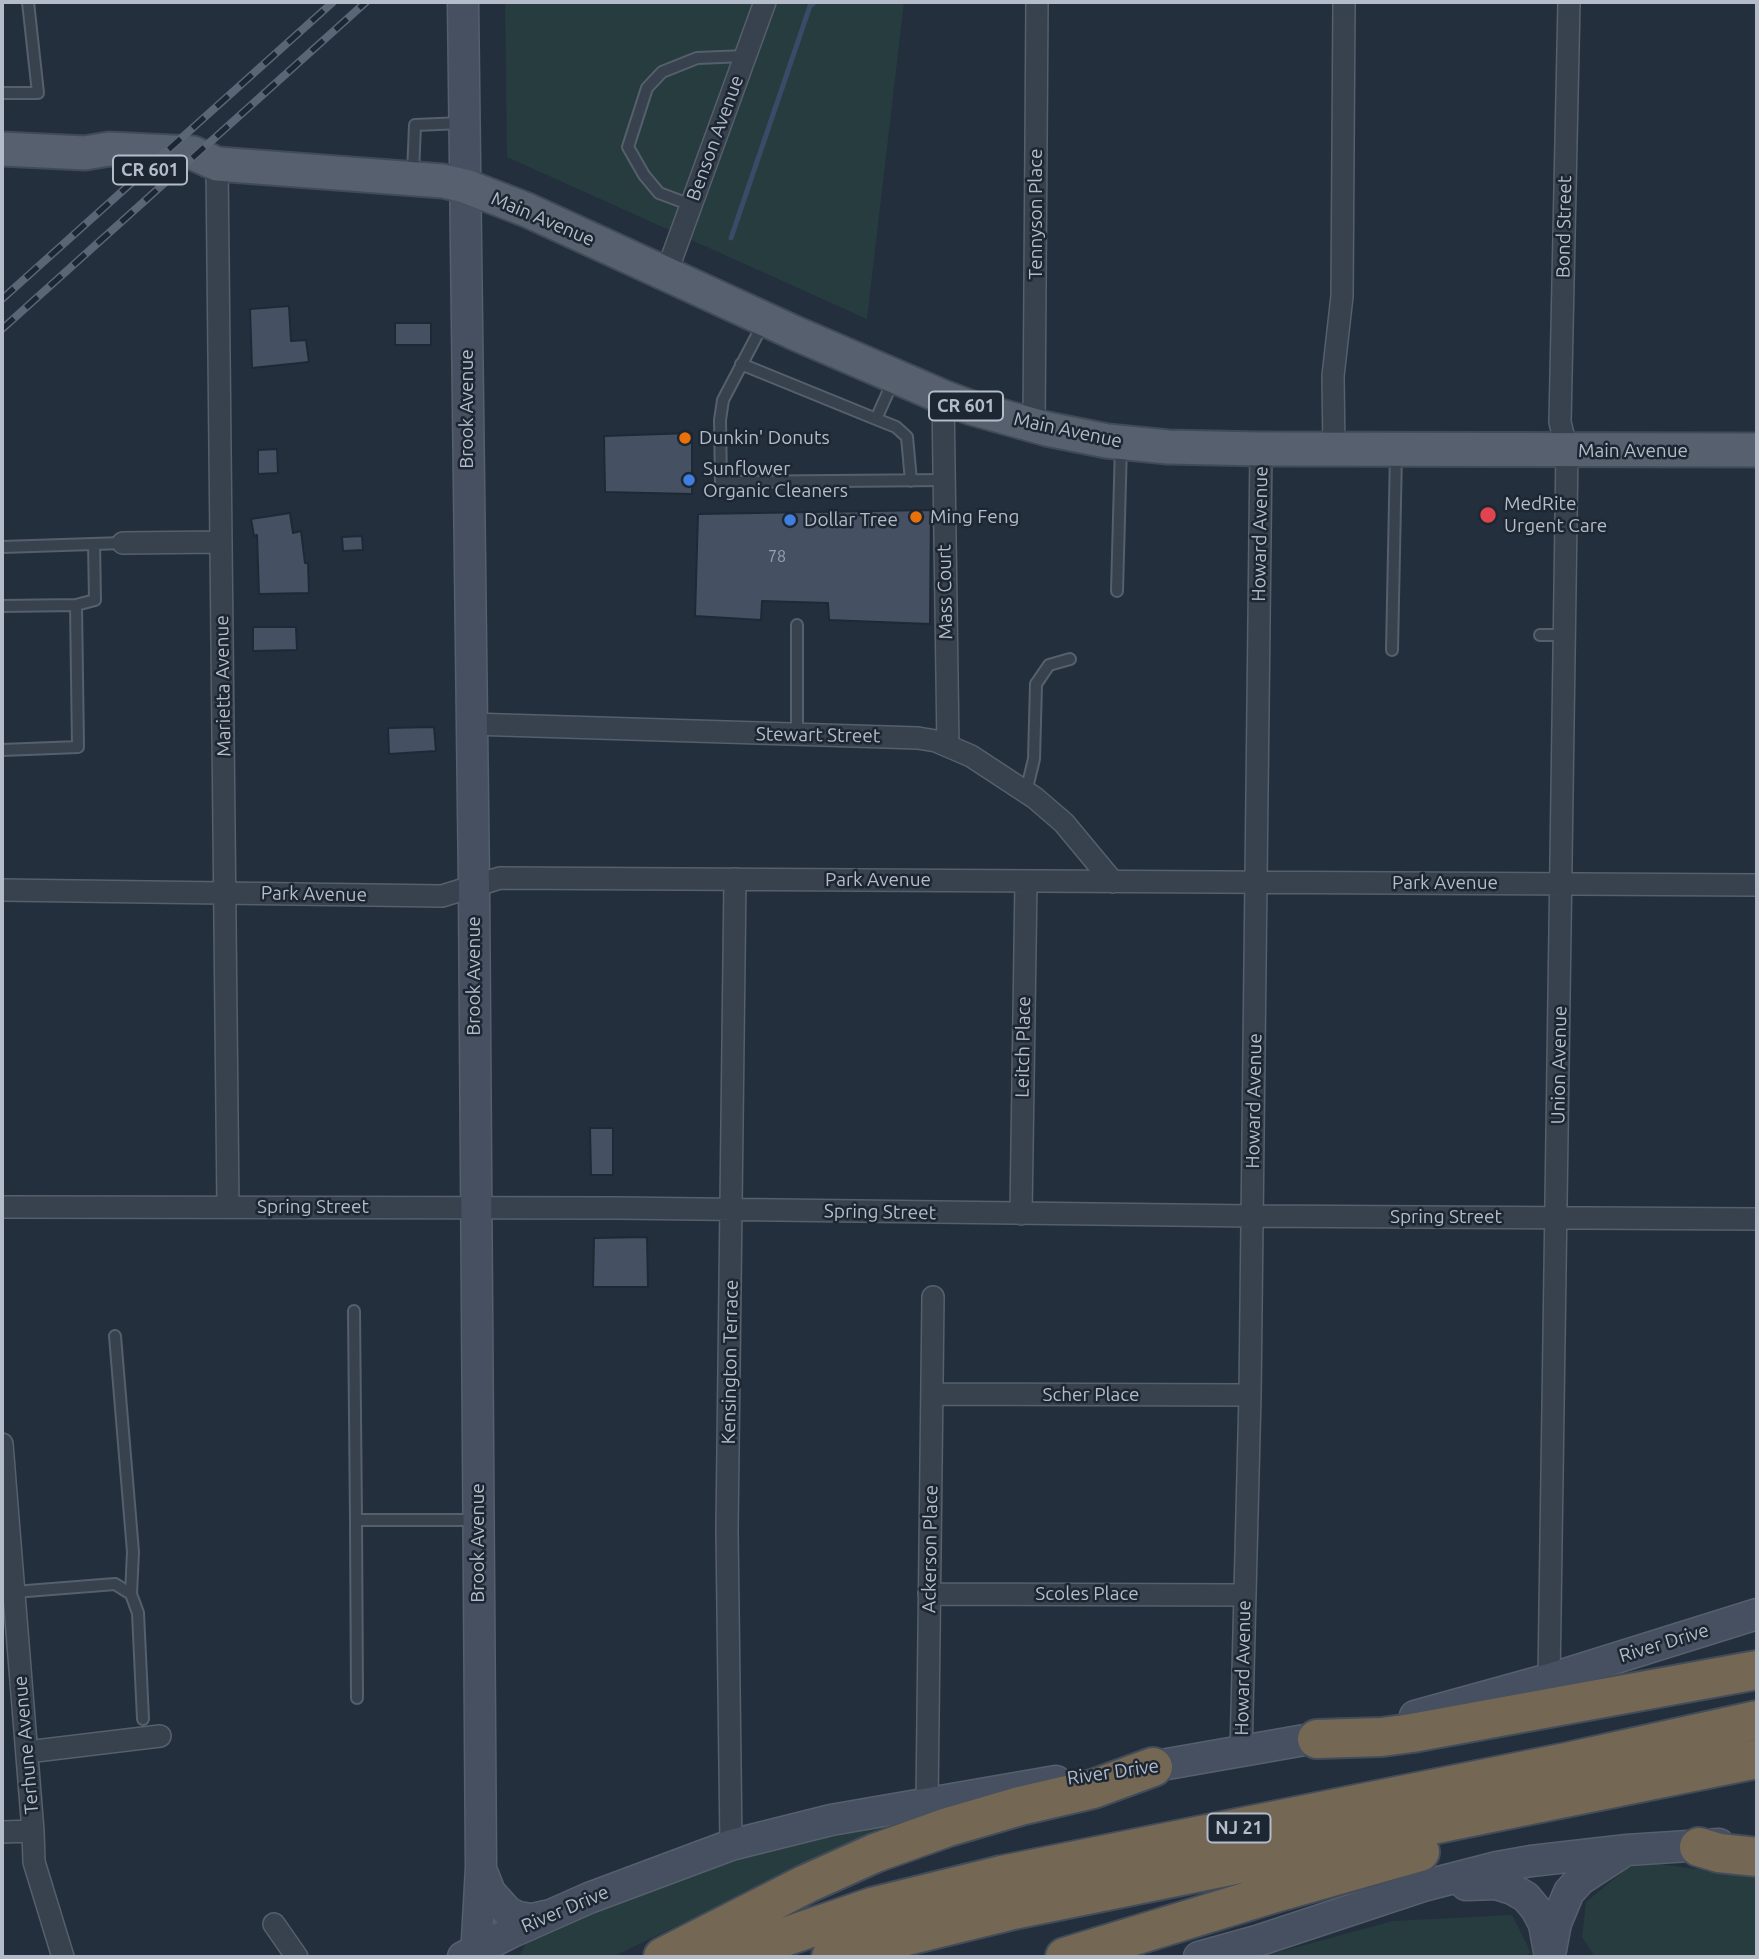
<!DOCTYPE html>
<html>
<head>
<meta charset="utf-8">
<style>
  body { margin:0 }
  #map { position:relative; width:1759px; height:1959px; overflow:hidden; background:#242f3e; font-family:Ubuntu,sans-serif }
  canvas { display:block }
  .frame { position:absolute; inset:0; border:4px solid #b4bcc9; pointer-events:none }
</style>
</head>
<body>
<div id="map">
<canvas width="1759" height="1959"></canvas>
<div class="frame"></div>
</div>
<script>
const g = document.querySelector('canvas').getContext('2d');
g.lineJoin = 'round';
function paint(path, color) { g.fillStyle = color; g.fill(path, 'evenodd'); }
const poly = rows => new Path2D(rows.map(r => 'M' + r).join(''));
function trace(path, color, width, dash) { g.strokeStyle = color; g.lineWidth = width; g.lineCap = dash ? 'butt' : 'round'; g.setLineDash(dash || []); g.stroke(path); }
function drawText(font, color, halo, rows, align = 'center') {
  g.font = font + ' Ubuntu,sans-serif'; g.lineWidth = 5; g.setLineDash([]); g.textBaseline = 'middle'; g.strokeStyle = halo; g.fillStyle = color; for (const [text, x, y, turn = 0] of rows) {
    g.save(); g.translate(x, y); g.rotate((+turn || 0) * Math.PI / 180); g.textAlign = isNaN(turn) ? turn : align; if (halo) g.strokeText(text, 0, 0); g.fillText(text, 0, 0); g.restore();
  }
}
paint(poly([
  [505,2,904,2,867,319,507,157],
  [903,1818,612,1957,519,1957,527,1941,631,1892,856,1824],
  [1636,1861,1696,1869,1757,1869,1757,1956,1595,1957,1582,1937,1586,1902],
  [1512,1915,1531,1953,1521,1957,1260,1957,1393,1921]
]), '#263c3f');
trace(poly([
  [731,238,810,6,815,2]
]), '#394c67', 5);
const building = poly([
  [289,306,291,341,306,340,309,362,252,368,250,309,289,306],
  [395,323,431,323,431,345,395,345,395,323],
  [692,433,692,494,605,492,604,436,692,433],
  [277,449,278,473,258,474,258,450,277,449],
  [931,510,930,624,829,620,828,603,762,601,761,620,695,616,698,514,931,510],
  [290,513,293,533,301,531,305,563,308,563,309,593,259,594,257,535,254,536,251,519,290,513],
  [362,536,363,550,343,551,342,537,362,536],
  [253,627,296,627,297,650,253,651,253,627],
  [434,727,436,751,389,754,388,728,434,727],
  [590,1128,613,1128,613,1175,591,1175,590,1128],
  [647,1237,648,1287,593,1287,594,1238,647,1237]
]);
paint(building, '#455162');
trace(building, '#1f2835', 2);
const lane = poly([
  [2,93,38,93,28,2],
  [413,174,415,125,462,123],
  [691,205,659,193,644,175,628,147,647,88,662,72,697,58,745,56],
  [764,322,723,400,720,420,721,482,944,480],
  [741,364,876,419,894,379],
  [876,419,896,427,907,437,911,481],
  [2,547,123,543],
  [1117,591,1121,445],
  [76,605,95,600,94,544],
  [2,606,76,605,78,747,2,750],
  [1540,635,1565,635],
  [1392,650,1396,453],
  [797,735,797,625],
  [1026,792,1034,759,1036,684,1049,665,1070,659],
  [354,1311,356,1520,475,1520],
  [115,1336,133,1552,131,1594],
  [356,1520,357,1698],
  [14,1592,115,1584,131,1594,138,1613,143,1719]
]);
const street = poly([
  [217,164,228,1207],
  [666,274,765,2],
  [943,397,948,746],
  [1034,426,1037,2],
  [1334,450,1333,376,1342,296,1344,2],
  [123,543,221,542],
  [471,724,918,738,936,741,971,756,1035,798,1064,823,1113,882],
  [2,890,442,896,500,878,1757,885],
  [2,1207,620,1208,1252,1216,1757,1219],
  [1021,1214,1026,881],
  [932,1394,1250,1395],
  [2,1444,33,1831,34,1862,63,1957],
  [929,1594,1244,1595],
  [1549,1679,1567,451,1560,422,1569,2],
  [27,1752,160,1736],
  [1241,1752,1250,1395,1261,449],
  [927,1802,933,1297],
  [2,1832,33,1831],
  [731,1845,727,1530,735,879],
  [274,1924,297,1957]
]);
const secondary = poly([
  [463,2,474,886,481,1867,476,1957],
  [1415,1716,1549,1679,1757,1614],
  [1133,1770,1339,1734],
  [481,1869,490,1892,508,1912,518,1917,532,1919,545,1916],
  [1466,1885,1496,1884,1512,1889,1526,1897,1536,1909,1544,1924,1550,1957],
  [1551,1950,1556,1923,1569,1892,1580,1880,1620,1854],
  [463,1957,510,1933,589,1898,731,1845,831,1820,1056,1781],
  [1199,1957,1257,1941,1423,1886,1497,1867,1531,1861,1627,1850,1719,1844]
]);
const primary = poly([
  [2,149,85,153,109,149,193,153,217,164,443,181,465,186,527,210,797,334,943,397,972,408,1047,429,1107,441,1168,447,1261,449,1757,450]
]);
const highway = poly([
  [1317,1739,1382,1737,1412,1733,1757,1670],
  [1699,1847,1719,1853,1757,1857],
  [663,1957,806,1884,875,1853,948,1827,1020,1806,1093,1789,1153,1767],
  [726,1957,872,1907,1002,1875,1567,1762,1757,1720],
  [831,1957,882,1942,1009,1911,1757,1759],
  [1065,1957,1275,1893,1420,1852]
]);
trace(lane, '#565f6c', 14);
trace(street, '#565f6c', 24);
trace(secondary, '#565f6c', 33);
trace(primary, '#414a57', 37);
trace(highway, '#434c59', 42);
trace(lane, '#38414e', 10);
trace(street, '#38414e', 21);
trace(secondary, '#465061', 30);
trace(primary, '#56606e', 33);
trace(highway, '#746855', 38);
const rail = poly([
  [2,299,333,2],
  [2,329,366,2]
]);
trace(rail, '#5a6575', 8);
trace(rail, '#1d2633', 5, [16]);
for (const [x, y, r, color] of [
  [685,438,7,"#e8710a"],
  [689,480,7,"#3f7fe0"],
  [1488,515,9,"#e0444e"],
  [916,517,7,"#e8710a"],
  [790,520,7,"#3f7fe0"]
]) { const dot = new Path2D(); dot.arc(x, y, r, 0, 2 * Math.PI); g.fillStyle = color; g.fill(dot); trace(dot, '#1d2633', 2.5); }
drawText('16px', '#98a1af', null, [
  ["78",777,557]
]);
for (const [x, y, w] of [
  [150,170,74],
  [966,406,74],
  [1239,1828,63]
]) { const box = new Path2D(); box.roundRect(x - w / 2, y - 14.5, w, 29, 5); g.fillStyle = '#1d2633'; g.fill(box); trace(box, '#b4bcc9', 2); }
drawText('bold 18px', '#b4bcc9', null, [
  ["CR 601",150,170],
  ["CR 601",966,406],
  ["NJ 21",1239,1828]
]);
drawText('19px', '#b4bcc9', '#1d2633', [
  ["Benson Avenue",715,138,-70],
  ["Tennyson Place",1036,214,-90],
  ["Main Avenue",543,219,23],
  ["Bond Street",1564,227,-89],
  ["Brook Avenue",467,409,-90],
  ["Main Avenue",1068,430,12],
  ["Main Avenue",1633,451],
  ["Howard Avenue",1260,534,-89],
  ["Mass Court",945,592,-91],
  ["Marietta Avenue",223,686,-91],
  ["Stewart Street",818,735,1],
  ["Park Avenue",878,880],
  ["Park Avenue",1445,883],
  ["Park Avenue",314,894,1],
  ["Brook Avenue",474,976,-90],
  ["Leitch Place",1023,1047,-89],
  ["Union Avenue",1559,1065,-89],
  ["Howard Avenue",1254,1101,-89],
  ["Spring Street",313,1207],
  ["Spring Street",880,1212,1],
  ["Spring Street",1446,1217],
  ["Kensington Terrace",730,1362,-89],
  ["Scher Place",1091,1395],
  ["Brook Avenue",478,1543,-90],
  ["Ackerson Place",930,1549,-89],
  ["Scoles Place",1087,1594],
  ["River Drive",1664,1643,-17],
  ["Howard Avenue",1243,1668,-89],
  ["Terhune Avenue",26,1745,-95],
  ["River Drive",1113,1772,-8],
  ["River Drive",565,1909,-23]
]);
drawText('19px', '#b4bcc9', '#1d2633', [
  ["Dunkin' Donuts",699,438],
  ["Sunflower",703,469],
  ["Organic Cleaners",703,491],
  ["MedRite",1504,504],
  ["Urgent Care",1504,526],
  ["Ming Feng",930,517],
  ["Dollar Tree",804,520]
], 'left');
</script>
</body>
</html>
